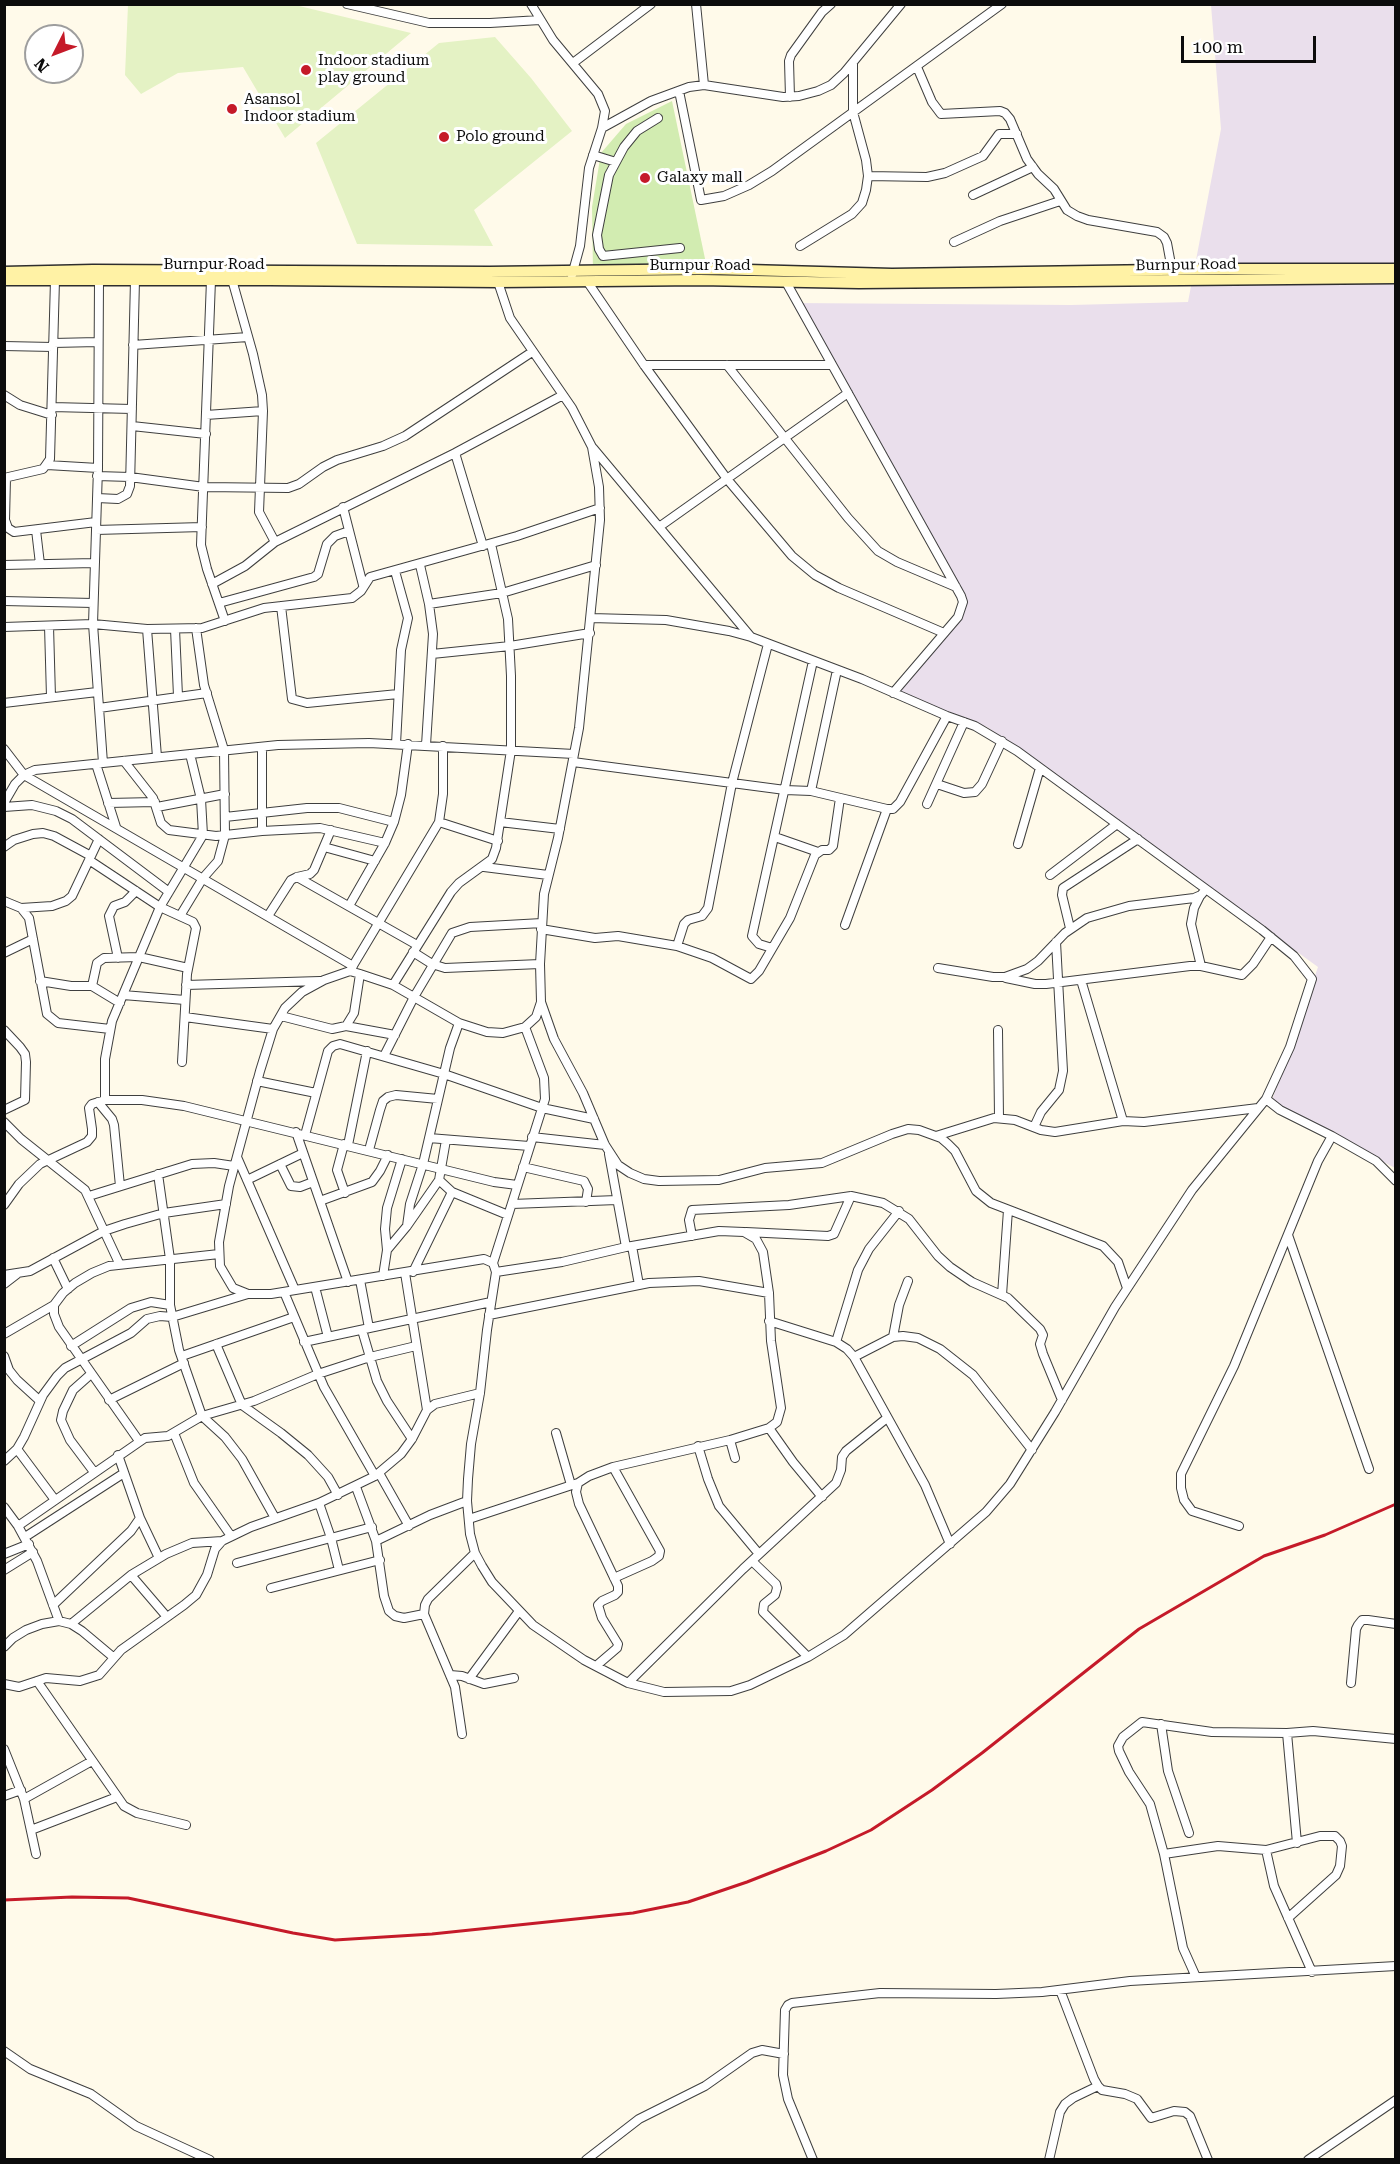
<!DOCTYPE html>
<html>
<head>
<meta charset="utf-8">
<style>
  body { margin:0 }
  #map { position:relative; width:1400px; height:2164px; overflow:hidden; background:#fffaea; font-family:"Roboto Serif",serif }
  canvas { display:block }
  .frame { position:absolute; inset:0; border:6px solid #0c0c0c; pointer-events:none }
  .north { position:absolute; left:24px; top:24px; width:60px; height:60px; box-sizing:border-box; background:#fff; border:2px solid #9e9e9e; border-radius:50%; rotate:228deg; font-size:16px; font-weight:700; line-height:24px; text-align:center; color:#0c0c0c }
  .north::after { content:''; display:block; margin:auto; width:21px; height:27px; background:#c51a29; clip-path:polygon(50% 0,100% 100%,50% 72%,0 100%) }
  .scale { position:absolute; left:1181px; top:36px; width:135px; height:27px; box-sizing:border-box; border:3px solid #0c0c0c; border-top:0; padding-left:8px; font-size:18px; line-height:21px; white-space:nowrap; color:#0c0c0c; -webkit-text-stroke:4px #fff; paint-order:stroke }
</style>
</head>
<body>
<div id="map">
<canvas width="1400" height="2164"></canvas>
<div class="frame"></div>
<div class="north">N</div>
<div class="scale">100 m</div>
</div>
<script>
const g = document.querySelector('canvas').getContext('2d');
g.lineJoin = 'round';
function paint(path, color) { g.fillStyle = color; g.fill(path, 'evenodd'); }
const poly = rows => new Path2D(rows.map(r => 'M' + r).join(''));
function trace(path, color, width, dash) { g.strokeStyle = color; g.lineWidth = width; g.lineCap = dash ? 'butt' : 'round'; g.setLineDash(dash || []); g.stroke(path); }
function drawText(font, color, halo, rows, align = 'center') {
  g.font = font + ' "Roboto Serif",serif'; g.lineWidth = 6; g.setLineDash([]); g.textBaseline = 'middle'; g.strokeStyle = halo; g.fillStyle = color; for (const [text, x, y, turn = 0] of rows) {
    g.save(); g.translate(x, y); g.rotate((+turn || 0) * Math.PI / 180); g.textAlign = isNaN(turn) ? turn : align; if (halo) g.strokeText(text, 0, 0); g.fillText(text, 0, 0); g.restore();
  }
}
paint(poly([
  [1211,5,1395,5,1395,1168,1271,1103,1318,967,987,727,887,693,963,606,792,303,1071,305,1188,302,1221,129]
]), '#eadfec');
paint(poly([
  [672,101,708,273,593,273,592,207,601,153,626,124]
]), '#d2ecb1');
paint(poly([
  [128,5,295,5,411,33,285,138,243,67,178,73,141,94,125,75],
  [495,37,531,78,572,131,474,210,493,246,357,244,316,143,439,43]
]), '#e4f2c4');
const street = poly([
  [347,4,429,23,490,23,540,20],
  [531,4,553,40,598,94,605,111,602,128,589,168,580,246,572,275],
  [696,4,704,85],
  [573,63,651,4],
  [917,67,932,102,941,114,1000,111,1005,113,1010,119,1027,159,1038,174,1054,189,1067,210,1077,216,1088,220,1157,232,1164,237,1167,243,1172,270],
  [679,91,701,200,724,196,749,185,772,171,1002,4],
  [790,97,789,61,791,55,822,12,831,4],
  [658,118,637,131,624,147,609,175,597,235,599,249,603,256,680,248],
  [602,128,651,101,689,87,704,85,783,97,799,96,818,91,831,85,844,73,901,4],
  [593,155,616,162],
  [868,176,927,177,945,173,983,156,999,134,1017,134],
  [973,195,1033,167],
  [954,242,1000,221,1060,201],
  [800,246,852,214,862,203,866,190,868,176,866,160,853,112,853,64],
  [231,276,253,354,262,395,263,411,259,512,275,542],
  [99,280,98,468,93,624,103,763],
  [211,280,201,545,207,569,225,621],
  [587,281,644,365,727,479,792,556,815,575,839,588,944,633],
  [498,282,510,318,572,408,592,447,599,487,600,520,579,728,558,838,544,894,540,964,541,1002,536,1017,525,1027,503,1033,487,1032,459,1023,393,985,360,974,350,971,324,980,302,992,285,1008,273,1029,260,1071,229,1186,219,1242,220,1266,233,1288,248,1294,271,1294,484,1259,493,1263,496,1272,487,1330,480,1393,471,1444,468,1479,467,1501,470,1534,475,1553,482,1566,492,1582,533,1625,584,1660,628,1683,664,1692,731,1691,750,1685,808,1657,844,1635,986,1512,1010,1484,1055,1412,1115,1307,1192,1190,1266,1099,1290,1047,1312,979,1294,956,1262,930,1017,751,975,726,947,716,862,679,751,637,729,631,666,620,591,618],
  [786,282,961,596,963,602,958,617,893,693],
  [53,343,98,342],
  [133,345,248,337],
  [4,346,53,347],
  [644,365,832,365],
  [727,365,848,518,878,551,897,562,956,587],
  [4,395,20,405,52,415],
  [52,407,132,409],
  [206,415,263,411],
  [132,426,206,434],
  [593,448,751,637],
  [455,453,483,546],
  [47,465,98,468],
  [97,476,130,477,204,487,288,488,299,484,323,467,337,460,383,446,405,436,532,352],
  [4,478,43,469,50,459,55,280],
  [6,478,5,520,8,528,14,532,96,522],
  [97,498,118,499,127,494,130,486,135,280],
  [343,507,363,585],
  [659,527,848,393],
  [36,530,40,564],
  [96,530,202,527],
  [4,565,94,563],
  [420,565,429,604,433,634,426,745],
  [395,571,408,618,401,650,396,744],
  [212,584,245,566,275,542,455,453,563,395],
  [4,601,93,603],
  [219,603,314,577,318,574,327,544,335,536,349,531],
  [429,604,502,593,596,565],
  [281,606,292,699,307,703,398,694],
  [49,626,51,697],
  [4,627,93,624,147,629,202,628,264,608,352,598,361,591,370,577,517,536,600,508],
  [147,629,157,757],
  [175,629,178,696],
  [432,654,510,646,590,633],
  [4,703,97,692],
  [99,708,207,693],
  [4,749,24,775,353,966],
  [124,761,153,798,161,823,169,830,216,836,262,831,320,828,385,843],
  [573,762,785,790,811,791,887,809,893,809,900,802,947,716],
  [96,764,116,827],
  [937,784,964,793,975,792,982,784,1002,741],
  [811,791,837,670],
  [4,803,15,784,24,775,35,770,278,745,369,743,574,754],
  [108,803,155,802],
  [927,804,964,722],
  [4,807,32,805,56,811,72,819,169,892],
  [157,807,225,794],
  [225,817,307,808,339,808,394,822],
  [439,822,498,841],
  [500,822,560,829],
  [262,831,262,747],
  [775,837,818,852],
  [1018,844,1040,768],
  [4,847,14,840,33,834,43,833,54,836,91,856],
  [324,847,375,861],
  [89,860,160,907,193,922,196,928,187,974,182,1062],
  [484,867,548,875],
  [1050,875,1117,824],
  [297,877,417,945],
  [1200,896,1194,908,1191,924,1201,966],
  [4,901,21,908,29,918,47,1014,58,1023,110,1029],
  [349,906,385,843,394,822,401,795,408,744],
  [21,908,52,906,66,901,72,896,99,839],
  [180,916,203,878,218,861,225,835,224,750,204,685,196,628],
  [268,916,291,880,297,877,310,874,314,870,331,830],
  [845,925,887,809],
  [1070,928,1062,895,1063,888,1138,839],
  [541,929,595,938,618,936,677,946,712,958,751,979,759,971,790,918,815,855,822,850,829,850,833,846,840,798],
  [677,946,684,924,688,920,702,916,708,908,732,783,768,644],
  [772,948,759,944,752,936,813,661],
  [413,952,432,964,445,968,540,964],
  [4,953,33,939],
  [118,958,109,916,114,906,125,902,136,891],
  [938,968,993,977,1005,977,1027,969,1038,961,1065,933,1087,918,1129,906,1194,898,1201,895,1206,889],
  [351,969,439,822,443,794,443,746],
  [1006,978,1035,984,1046,984,1190,966,1201,966,1242,975,1253,964,1271,937],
  [1081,980,1123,1121],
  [40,981,71,986,92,986,120,1003],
  [186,985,320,981],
  [393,985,451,892,459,883,492,859,496,848,511,750,511,676,508,619,491,544],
  [92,986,97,963,104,958,139,957,188,968],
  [123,995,185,1000],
  [541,1002,554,1039,583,1093,605,1145,618,1165,630,1173,644,1179,659,1181,719,1180,765,1168,822,1163,892,1134,908,1129,919,1130,941,1138,948,1144,955,1151,976,1191,991,1203,1103,1246,1118,1262,1127,1288],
  [281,1016,332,1029,346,1026,354,1013,360,974],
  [185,1017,273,1029],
  [346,1026,395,1035],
  [4,1030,20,1047,25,1054,26,1062,25,1100,4,1110],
  [998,1030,999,1118],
  [384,1056,414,997,452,933,470,927,542,923],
  [257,1081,316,1093],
  [1266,1099,1280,1110,1332,1136],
  [105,1100,105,1059,112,1021,160,907,203,835,201,799,190,754],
  [98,1102,112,1119,114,1125,120,1186],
  [4,1122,21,1139,85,1190,119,1263],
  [1034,1127,1041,1112,1059,1090,1063,1071,1056,942],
  [296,1132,348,1282],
  [305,1135,328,1051,333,1046,340,1044,444,1074,542,1108,594,1119],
  [936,1136,994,1118,1015,1120,1041,1130,1055,1132,1123,1121,1144,1122,1258,1108],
  [532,1137,605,1145],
  [429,1138,529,1146],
  [446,1140,439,1180,452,1192,508,1215],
  [344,1144,337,1170,345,1193],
  [348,1145,367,1051],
  [369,1150,380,1110,383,1101,388,1097,396,1095,438,1099],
  [609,1154,626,1247],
  [237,1157,295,1290],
  [280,1164,291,1186,300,1187,313,1182],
  [523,1167,584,1181,588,1189,586,1202],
  [158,1174,170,1259,170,1305,179,1350,202,1416,225,1437,242,1459,275,1518],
  [247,1180,303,1153],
  [89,1196,192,1164,214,1163,234,1166],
  [320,1201,372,1182,380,1171,388,1155],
  [512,1204,617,1200],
  [4,1205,19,1184,40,1164,87,1142,92,1136,92,1129,89,1108,92,1104,105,1100,142,1100,184,1106,494,1182,517,1185],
  [407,1226,410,1204,423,1164,450,1048,459,1023],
  [746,1232,828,1236,834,1234,851,1196],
  [1288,1235,1369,1469],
  [692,1236,689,1220,692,1210,789,1205,851,1196,883,1203,909,1219,938,1256,950,1267,972,1282,1008,1298,1040,1329,1043,1335,1040,1344,1043,1354,1062,1400],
  [632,1246,639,1285],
  [387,1250,385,1229,387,1208,402,1159],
  [53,1258,68,1289],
  [493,1263,545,1099,544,1078,525,1027],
  [413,1272,452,1192],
  [496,1272,562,1262,626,1247,719,1231,744,1232,756,1239,763,1252,769,1293,771,1341,781,1408,777,1422,769,1428,730,1440,613,1467,589,1476,578,1483,576,1492,579,1504,618,1586,618,1592,615,1595,602,1601,598,1605,602,1618,618,1644,617,1648,596,1666],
  [405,1273,427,1410],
  [4,1275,30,1271,104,1231,125,1224,164,1213,226,1204],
  [383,1276,387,1250,407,1226,439,1180],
  [360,1280,369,1328],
  [4,1284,17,1274],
  [315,1287,328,1337],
  [284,1292,324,1387,375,1476],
  [1002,1295,1008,1210],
  [489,1315,649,1283,699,1281,769,1293],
  [769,1321,836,1342,847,1349,854,1357,925,1485,950,1544],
  [362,1330,377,1381,387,1401,412,1439],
  [4,1334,54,1305],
  [893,1337,899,1305,908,1281],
  [304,1342,491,1302],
  [836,1342,858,1270,869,1249,899,1211],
  [216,1344,242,1405,281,1433,308,1455,328,1477,338,1495],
  [71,1346,131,1308,151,1302,170,1305],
  [4,1356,9,1370,17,1380,40,1401],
  [182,1356,294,1317],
  [854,1357,893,1337,903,1336,918,1338,940,1349,973,1375,1032,1450],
  [91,1374,73,1390,63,1411,61,1420,70,1440,94,1472],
  [109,1400,184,1363],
  [769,1428,793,1462,822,1497],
  [174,1433,194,1483,231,1536],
  [556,1433,571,1485],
  [730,1440,735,1458],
  [139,1441,59,1327,54,1314,54,1305,63,1293,75,1283,92,1273,109,1266,219,1254],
  [698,1446,708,1479,719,1506,759,1554],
  [17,1449,55,1500],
  [4,1461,17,1449,24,1437,43,1395,57,1376,65,1368,131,1333,147,1319,160,1316,172,1317,248,1294],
  [613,1467,660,1551,659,1556,652,1561,614,1578],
  [379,1473,409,1526],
  [356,1487,376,1541,384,1596,389,1611,395,1616,404,1618,424,1614],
  [319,1503,331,1538,339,1570],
  [4,1507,18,1526,37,1561,59,1621],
  [140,1518,159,1558],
  [469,1519,578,1483],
  [18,1526,145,1438,168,1436,202,1416,254,1401,318,1374,370,1357,416,1346],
  [1239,1526,1192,1511,1184,1500,1181,1488,1181,1474,1234,1366,1318,1161,1332,1136,1376,1161,1396,1181],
  [25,1537,124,1473],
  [376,1541,430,1515,467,1501],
  [4,1554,29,1544],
  [752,1561,776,1584,777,1588,775,1595,764,1604,763,1612,808,1657],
  [237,1563,372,1527],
  [4,1570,33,1552],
  [131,1575,167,1617],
  [271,1588,380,1560],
  [53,1605,131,1531,140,1518,118,1455],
  [71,1624,131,1575,166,1554,192,1543,222,1541],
  [4,1647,13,1638,26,1630,42,1624,59,1621,71,1624,82,1631,113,1657],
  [450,1675,462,1676,484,1684,514,1678],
  [469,1679,519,1611],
  [37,1681,124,1806,137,1813,186,1825],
  [628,1683,743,1569,836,1483,841,1470,842,1457,846,1451,887,1418],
  [1351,1683,1356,1629,1358,1625,1362,1620,1368,1620,1396,1624],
  [4,1684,19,1687,46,1678,80,1681,99,1675,121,1650,184,1605,196,1595,207,1575,215,1549,222,1541,251,1527,319,1503,375,1476,401,1454,412,1439,427,1410,435,1404,480,1393],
  [1161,1724,1168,1771,1189,1833],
  [1287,1733,1297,1843],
  [462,1734,455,1687,424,1614,425,1605,428,1599,475,1553],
  [4,1749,24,1799,36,1854],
  [4,1796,21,1790],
  [24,1799,92,1761],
  [31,1830,117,1797],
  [1266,1850,1274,1886,1312,1972],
  [1164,1854,1218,1846,1266,1850,1320,1836,1335,1836,1340,1841,1342,1846,1340,1866,1336,1875,1288,1918],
  [1196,1977,1183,1948,1164,1854,1150,1804,1129,1772,1119,1751,1118,1746,1123,1737,1142,1722,1212,1732,1287,1733,1313,1731,1396,1739],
  [1060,1990,1094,2079,1098,2086,1102,2090,1125,2094,1137,2099,1151,2118,1174,2111,1185,2112,1190,2116,1208,2160],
  [4,2051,30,2069,91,2094,136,2126,210,2160],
  [586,2160,639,2119,705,2086,752,2053,762,2050,784,2054],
  [813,2160,788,2099,783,2075,785,2010,788,2005,792,2003,880,1993,996,1994,1042,1992,1130,1981,1396,1966],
  [1049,2160,1060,2112,1065,2104,1073,2098,1098,2086],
  [1308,2160,1396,2100]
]);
const secondary = poly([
  [4,272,93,270,489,272,712,269,892,274,1226,269,1396,269],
  [4,280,270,280,498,282,700,280,859,283,1396,278]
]);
trace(street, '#3f3f3f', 10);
trace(secondary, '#2e2e2e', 13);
trace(street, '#fff', 8);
trace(secondary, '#fff2a5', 10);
trace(poly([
  [4,1900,72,1897,128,1898,293,1933,335,1940,432,1934,633,1913,688,1902,747,1882,826,1851,871,1830,932,1790,982,1753,1139,1629,1264,1556,1325,1535,1396,1504]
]), '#c51a29', 3);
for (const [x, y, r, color] of [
  [306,70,6,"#c51a29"],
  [232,109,6,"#c51a29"],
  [444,137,6,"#c51a29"],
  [645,178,6,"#c51a29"]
]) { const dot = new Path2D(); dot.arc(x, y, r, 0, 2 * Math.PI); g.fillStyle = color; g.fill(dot); trace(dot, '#fff', 2); }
drawText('15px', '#0c0c0c', '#fff', [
  ["Indoor stadium",318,61],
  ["play ground",318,78],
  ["Asansol",244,100],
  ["Indoor stadium",244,117],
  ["Polo ground",456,137],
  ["Galaxy mall",657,178]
], 'left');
drawText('15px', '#0c0c0c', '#fff', [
  ["Burnpur Road",214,265],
  ["Burnpur Road",1186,265,-1],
  ["Burnpur Road",700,266]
]);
</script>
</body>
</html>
